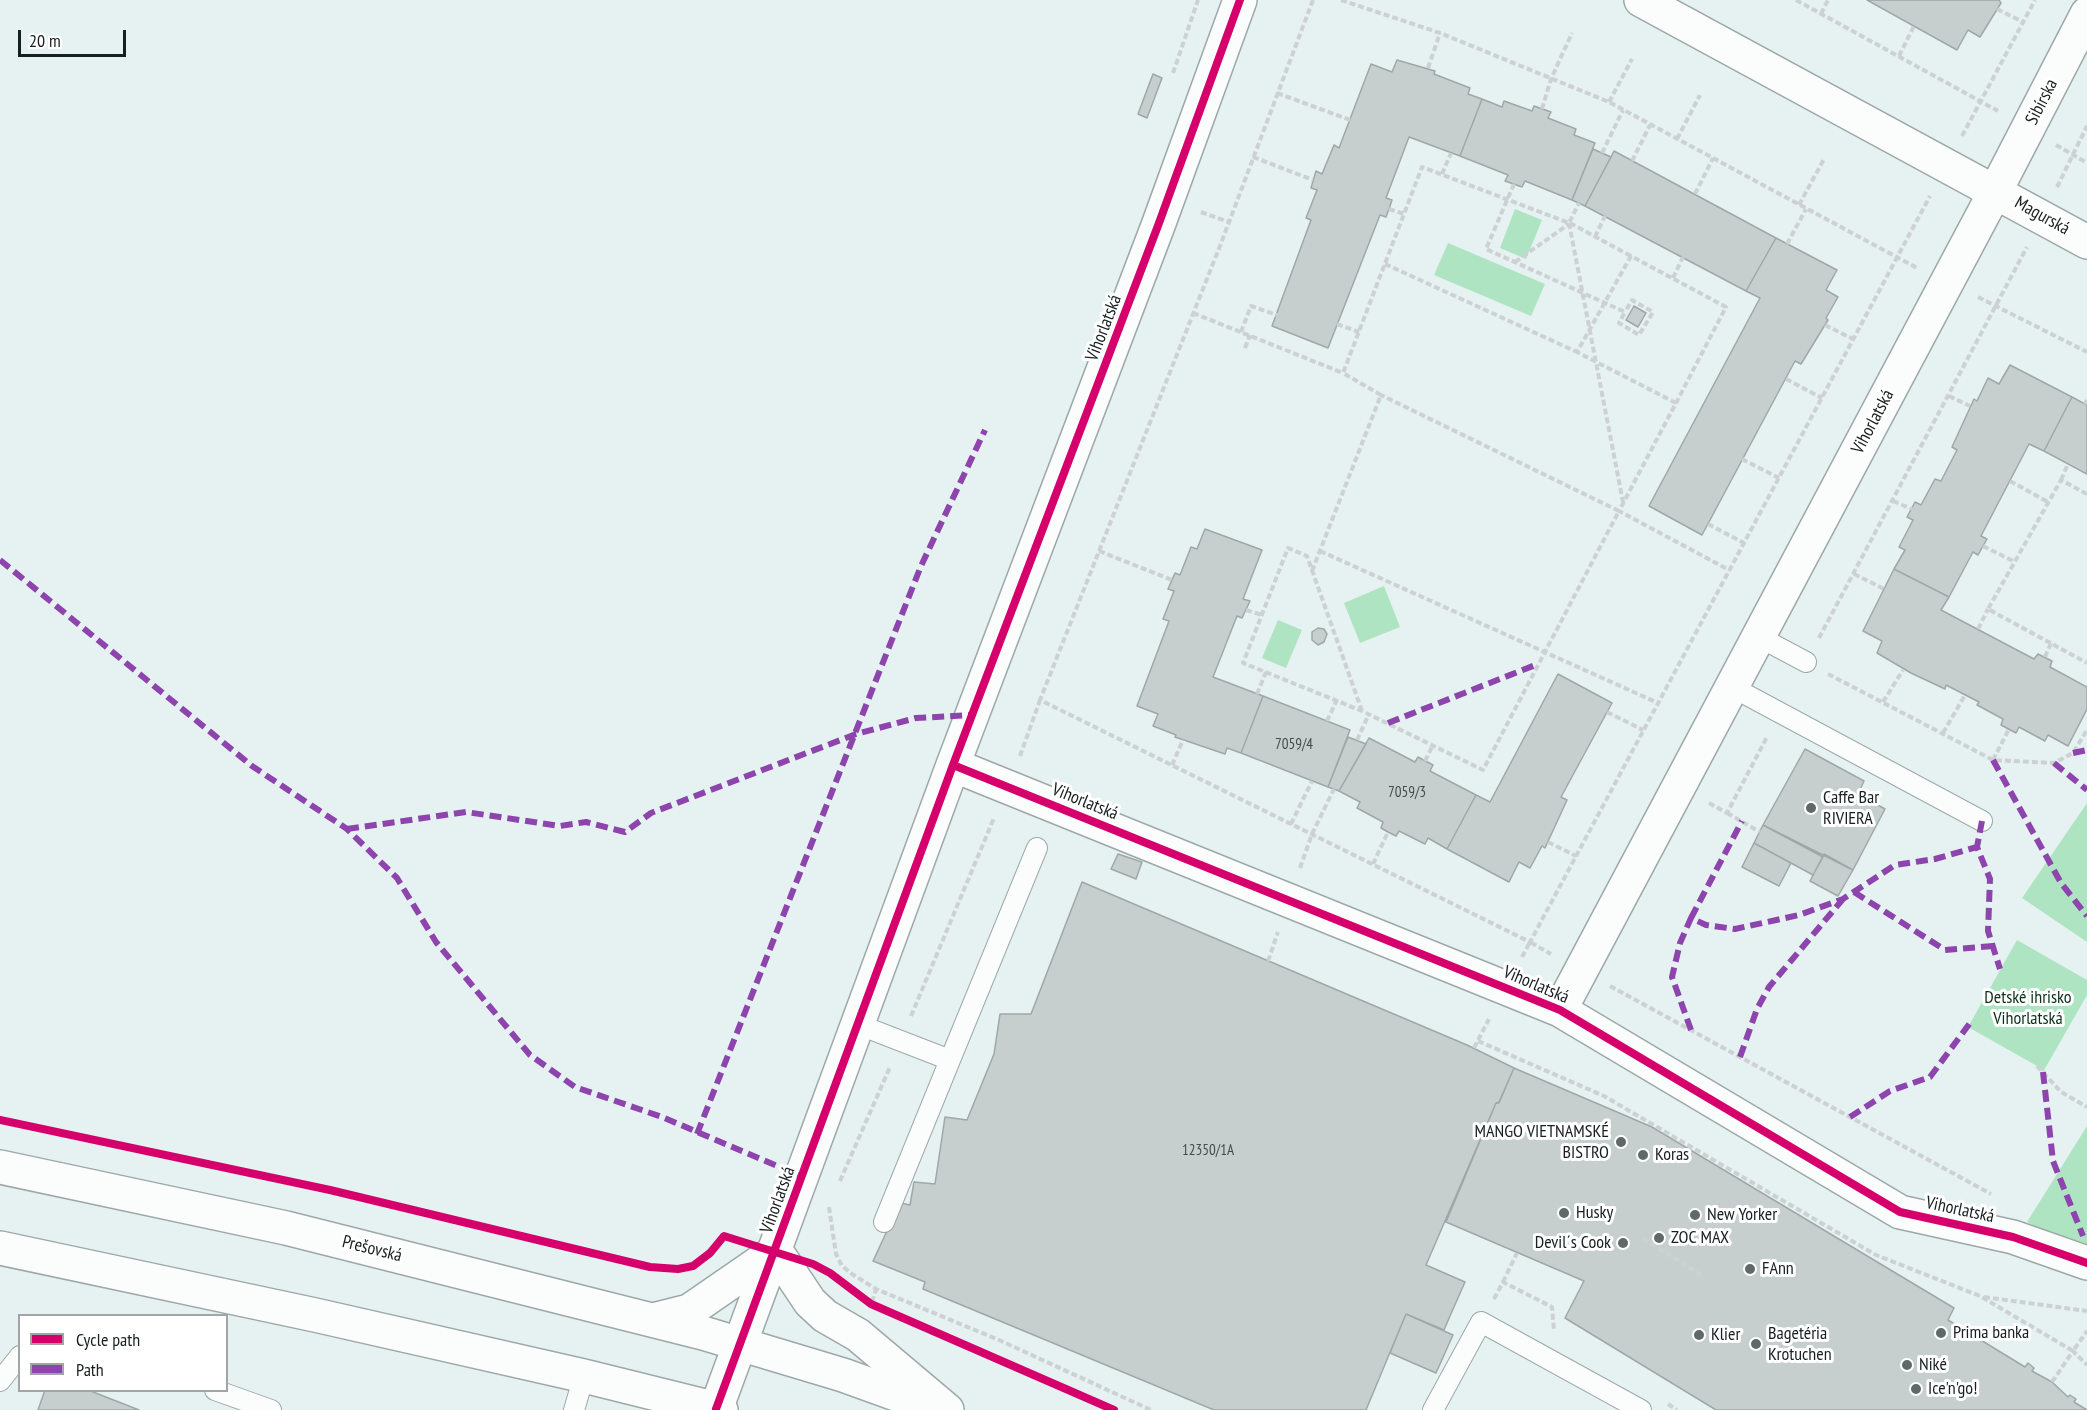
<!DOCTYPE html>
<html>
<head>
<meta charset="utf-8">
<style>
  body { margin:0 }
  #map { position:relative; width:2087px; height:1410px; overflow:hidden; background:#e5f2f1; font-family:"PT Sans Narrow",sans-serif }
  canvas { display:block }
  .legend { position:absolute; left:18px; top:1314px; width:210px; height:78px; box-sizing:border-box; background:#fff; border:2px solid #a2a5a5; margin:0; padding:8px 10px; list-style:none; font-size:18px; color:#171f1f }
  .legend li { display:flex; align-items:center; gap:12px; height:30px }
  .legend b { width:30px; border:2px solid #a2a5a5 }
  .scale { position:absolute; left:18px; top:30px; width:108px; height:27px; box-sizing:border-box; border:3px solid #171f1f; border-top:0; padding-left:8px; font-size:18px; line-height:21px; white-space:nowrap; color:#171f1f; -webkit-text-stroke:4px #fff; paint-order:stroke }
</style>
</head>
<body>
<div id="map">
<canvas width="2087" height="1410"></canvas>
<ul class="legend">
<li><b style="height:8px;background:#d6006c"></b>Cycle path</li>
<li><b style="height:8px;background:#8e44ad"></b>Path</li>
</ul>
<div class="scale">20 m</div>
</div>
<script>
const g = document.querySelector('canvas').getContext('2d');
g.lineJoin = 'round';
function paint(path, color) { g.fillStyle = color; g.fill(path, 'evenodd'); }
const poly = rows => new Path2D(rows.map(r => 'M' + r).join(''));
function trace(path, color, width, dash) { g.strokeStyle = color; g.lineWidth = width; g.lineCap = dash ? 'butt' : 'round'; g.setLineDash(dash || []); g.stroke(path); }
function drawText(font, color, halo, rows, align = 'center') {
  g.font = font + ' "PT Sans Narrow",sans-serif'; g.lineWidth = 6; g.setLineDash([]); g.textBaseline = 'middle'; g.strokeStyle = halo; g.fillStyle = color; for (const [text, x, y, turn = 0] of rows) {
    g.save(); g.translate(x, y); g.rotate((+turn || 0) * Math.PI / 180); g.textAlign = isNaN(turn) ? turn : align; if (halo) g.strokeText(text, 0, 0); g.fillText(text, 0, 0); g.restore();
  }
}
paint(poly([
  [1515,209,1542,220,1526,259,1500,248],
  [1448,243,1545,284,1531,316,1434,275],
  [1384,586,1400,627,1360,643,1344,603],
  [1278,620,1302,630,1286,668,1262,658],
  [2087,803,2087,942,2022,898],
  [2017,940,2087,980,2087,995,2043,1072,2037,1066,1968,1027],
  [2087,1126,2087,1254,2027,1222]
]), '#afe4c2');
const building = poly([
  [1867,0,1999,0,2001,3,1980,37,1968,30,1957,50,1867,0],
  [1397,60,1435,71,1434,74,1470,88,1468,94,1482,99,1460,156,1409,137,1386,198,1392,200,1389,209,1386,217,1380,215,1328,348,1272,326,1311,220,1306,218,1317,190,1311,188,1316,171,1322,174,1334,145,1339,148,1371,64,1392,72,1397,60],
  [1153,74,1162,78,1147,118,1138,114,1153,74],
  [1482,99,1502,107,1504,101,1532,111,1534,106,1551,112,1548,118,1576,129,1574,135,1595,143,1572,200,1525,181,1522,187,1505,181,1508,175,1460,156,1482,99],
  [1593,149,1611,157,1585,206,1572,200,1593,149],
  [1614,151,1776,238,1746,291,1585,206,1614,151],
  [1776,238,1837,270,1826,290,1838,297,1826,318,1828,320,1801,364,1795,361,1702,535,1649,506,1760,298,1746,291,1776,238],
  [1634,306,1646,313,1638,327,1626,320,1634,306],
  [2010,365,2072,397,2044,451,2029,444,1981,536,1987,539,1978,555,1973,552,1949,597,1894,569,1905,550,1899,547,1913,520,1907,517,1915,502,1921,505,1935,479,1941,481,1957,450,1952,447,1974,399,1977,401,1988,378,1999,384,2010,365],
  [2072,397,2087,405,2087,474,2044,451,2072,397],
  [1205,529,1262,550,1243,599,1250,601,1242,618,1237,616,1213,677,1263,696,1241,753,1227,748,1225,754,1175,737,1176,735,1153,726,1158,714,1137,706,1169,621,1163,619,1174,591,1168,589,1175,573,1180,575,1191,547,1197,549,1205,529],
  [1894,569,1949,597,1941,610,2034,659,2038,654,2052,661,2050,667,2087,687,2087,709,2068,746,2048,735,2045,741,2019,727,2016,733,2001,725,2003,719,1977,705,1979,702,1946,685,1945,689,1911,673,1877,653,1882,641,1863,631,1894,569],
  [1318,628,1324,629,1327,634,1324,642,1318,645,1312,640,1312,632,1318,628],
  [1558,674,1612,703,1561,797,1567,800,1545,848,1542,846,1530,868,1519,862,1509,882,1447,849,1476,795,1490,802,1558,674],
  [1263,696,1350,730,1328,787,1241,753,1263,696],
  [1348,737,1366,744,1339,791,1328,787,1348,737],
  [1369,738,1415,762,1418,757,1433,765,1430,771,1476,795,1447,849,1428,838,1425,844,1399,831,1396,836,1388,832,1381,828,1383,822,1357,808,1360,802,1339,791,1369,738],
  [1805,749,1864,781,1858,794,1885,809,1853,870,1763,825,1805,749],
  [1763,825,1823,857,1813,875,1754,843,1763,825],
  [1754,843,1791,863,1779,886,1742,867,1754,843],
  [1118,854,1142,862,1136,879,1111,869,1118,854],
  [1824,854,1853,870,1838,896,1810,881,1824,854],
  [1082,882,1467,1045,1514,1068,1499,1102,1496,1103,1426,1265,1465,1282,1450,1316,1444,1330,1406,1314,1366,1410,1214,1410,923,1289,925,1282,873,1261,900,1203,910,1205,914,1182,935,1184,945,1117,967,1120,994,1054,1000,1014,1031,1014,1082,882],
  [1514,1068,1652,1127,1954,1308,1948,1320,2025,1367,2028,1363,2034,1368,2032,1371,2052,1382,2068,1397,2070,1395,2076,1399,2074,1402,2087,1410,1716,1410,1565,1318,1584,1281,1446,1222,1496,1103,1499,1103,1514,1068],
  [1406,1314,1453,1335,1436,1373,1390,1353,1406,1314],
  [45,1390,88,1390,139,1410,38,1410,45,1390]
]);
paint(building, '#c6cfce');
trace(building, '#9fa8a6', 1.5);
const service = poly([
  [1759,637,1806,662],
  [1732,687,1982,821],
  [857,1024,950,1060,1037,848],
  [884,1222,950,1060],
  [0,1381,20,1356],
  [215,1390,271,1410],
  [574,1410,584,1376],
  [1433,1410,1481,1322,1641,1410]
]);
const minor = poly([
  [1641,0,2087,242],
  [953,765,1560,1010,1900,1212,2013,1237,2087,1263],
  [1560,1010,1996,190,2087,14],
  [776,1251,810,1302,825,1316,858,1335,947,1410],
  [716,1409,953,765,1159,223,1240,0]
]);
const primary = poly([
  [0,1167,286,1228,703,1333,843,1375,940,1410],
  [0,1248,315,1315,584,1376,721,1410],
  [653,1320,689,1311,776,1251]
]);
trace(service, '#9ea8a7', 22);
trace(minor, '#9ea8a7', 36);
trace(primary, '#9ea8a7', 36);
trace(poly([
  [1313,0,1220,246,1040,700,1530,942,1930,196],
  [1341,0,1440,33,1609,102,1917,268],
  [1796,0,1998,111],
  [1997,9,2023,22],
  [1821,14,1828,0],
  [1899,56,1914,26],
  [1428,68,1440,33],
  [1173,73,1198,0],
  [1277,93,1350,120],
  [1609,102,1632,59],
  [1542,109,1551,79,1572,33],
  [1962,136,2035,0],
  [1677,139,1700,95],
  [2056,145,2087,163],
  [1602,153,1623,110],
  [1253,157,1313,180],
  [1632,161,1650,125],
  [1442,174,1451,153],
  [1514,184,1486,249,1625,312,1619,323,1639,335,1653,312,1632,300,1625,312],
  [2057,187,2087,126],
  [1695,194,1713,158],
  [1799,205,1824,159],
  [1389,209,1404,214],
  [1201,212,1229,222],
  [1569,223,1623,502],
  [1570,223,1631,256],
  [1595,237,1605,216],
  [1787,244,1806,209],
  [1515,262,1569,224],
  [1385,264,1577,352],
  [1673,278,1683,257],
  [1978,297,2087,352],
  [1193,313,1343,373],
  [1337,324,1359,332],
  [1825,325,1853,339],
  [1241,332,1251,306,1277,315],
  [1245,348,1250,335],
  [1786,379,1822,398],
  [1949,396,1970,406],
  [1676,403,1577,352,1631,256,1726,307,1676,403,1619,511,1729,570],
  [2085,404,2087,400],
  [1742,459,1779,478],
  [2061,480,2068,464],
  [2010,481,2048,502],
  [2087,494,2061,480,1988,609,2087,663],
  [1893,501,1912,509],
  [1708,524,1744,543],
  [1983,546,2015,562],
  [1099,551,1172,580],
  [1320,551,1658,703],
  [1312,571,1381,395,1343,373,1422,167,1569,223,1579,203],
  [1854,574,1884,589],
  [1246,610,1262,615],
  [1978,629,1988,609],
  [1819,638,2027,247],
  [2045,657,2051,643],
  [1828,674,1993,760,2054,763,2073,753,2087,730],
  [1257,694,1266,672],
  [1883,702,1903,670],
  [1362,711,1307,556,1288,548,1243,663,1362,711,1483,770,1619,511,1381,395],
  [1607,712,1643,730],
  [1327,721,1337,700],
  [1943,733,1965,695],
  [1357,740,1369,714],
  [1020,756,1040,700],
  [1993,760,2009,729],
  [1425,761,1433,745],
  [1172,765,1183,740],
  [1709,803,1727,813,1767,737],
  [1727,813,1760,832],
  [1291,824,1312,781],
  [1548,842,1576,856],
  [1373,864,1388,832],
  [1300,868,1312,834,1334,789],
  [1522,957,1530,942,1551,954],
  [1268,961,1278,932],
  [1610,986,1991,1194],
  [911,1016,994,818],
  [1478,1041,1604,1096,1876,1255,1980,1296,2073,1351,2087,1331],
  [1474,1048,1489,1019],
  [2037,1066,2061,1092,2087,1107],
  [840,1181,890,1067],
  [829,1207,836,1254,842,1266,852,1274,876,1289,999,1340,1151,1410],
  [1643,1239,1702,1275],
  [1503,1282,1517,1253],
  [1984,1297,2087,1311],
  [1494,1299,1503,1282,1552,1307,1554,1331],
  [872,1302,876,1289],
  [2052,1382,2073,1351,2087,1365],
  [1668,1404,1677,1410]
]), '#cdd1d1', 4, [6, 3]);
trace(service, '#fbfdfd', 20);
trace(minor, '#fbfdfd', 33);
trace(primary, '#fbfdfd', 33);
trace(poly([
  [0,560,252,766,347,829,397,878,436,942,530,1055,575,1087,662,1117,803,1177],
  [1388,723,1538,664],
  [2073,753,2087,750],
  [1993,760,2061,883,2087,916],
  [2054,763,2087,790],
  [1982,821,1977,847,1990,879,1988,931,2000,969],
  [347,829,466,812,560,826,586,822,625,832,651,813,856,734,916,718,973,715],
  [1854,892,1945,950,1994,946],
  [1691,918,1742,821],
  [1691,1030,1672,977,1680,943,1691,918,1706,925,1735,929,1799,915,1843,899,1895,865,1935,859,1977,847],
  [1740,1057,1757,1009,1769,987,1843,899],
  [2043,1072,2053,1161,2083,1236],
  [1850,1117,1890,1091,1930,1077,1970,1023],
  [697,1134,921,566,985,430]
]), '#8e44ad', 6, [12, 6]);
trace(poly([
  [953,765,1560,1010,1900,1212,2013,1237,2087,1263],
  [0,1120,330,1190,650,1267,678,1269,693,1266,710,1253,724,1236,813,1264,830,1273,871,1304,1114,1410],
  [716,1409,953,765,1159,223,1240,0]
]), '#d6006c', 8);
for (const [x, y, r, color] of [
  [1811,808,6,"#5f6968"],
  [1621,1142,6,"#5f6968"],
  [1643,1155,6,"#5f6968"],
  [1564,1213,6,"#5f6968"],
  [1695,1215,6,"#5f6968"],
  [1659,1238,6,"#5f6968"],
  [1623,1243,6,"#5f6968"],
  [1750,1269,6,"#5f6968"],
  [1941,1333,6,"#5f6968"],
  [1699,1335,6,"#5f6968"],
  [1756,1344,6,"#5f6968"],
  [1907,1365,6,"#5f6968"],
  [1916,1389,6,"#5f6968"]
]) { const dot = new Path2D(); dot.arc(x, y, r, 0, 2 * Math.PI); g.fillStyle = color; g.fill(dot); trace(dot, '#fff', 2); }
drawText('15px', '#434b4b', null, [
  ["7059/4",1294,745],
  ["7059/3",1407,793],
  ["12350/1A",1208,1151]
]);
drawText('18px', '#171f1f', '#fff', [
  ["Sibírska",2042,102,-63],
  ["Magurská",2042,216,29],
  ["Vihorlatská",1104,328,-69],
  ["Vihorlatská",1873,422,-62],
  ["Vihorlatská",1085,802,22],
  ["Vihorlatská",1536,985,23],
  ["Vihorlatská",778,1200,-70],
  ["Vihorlatská",1960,1210,12],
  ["Prešovská",372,1249,14]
]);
drawText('18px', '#171f1f', '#fff', [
  ["Caffe Bar",1823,798],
  ["RIVIERA",1823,819],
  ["MANGO VIETNAMSKÉ",1609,1132,"right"],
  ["BISTRO",1609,1153,"right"],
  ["Koras",1655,1155],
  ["Husky",1576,1213],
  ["New Yorker",1707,1215],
  ["ZOC MAX",1671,1238],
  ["Devil´s Cook",1611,1243,"right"],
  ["FAnn",1762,1269],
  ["Prima banka",1953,1333],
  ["Bagetéria",1768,1334],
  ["Krotuchen",1768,1355],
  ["Klier",1711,1335],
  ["Niké",1919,1365],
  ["Ice'n'go!",1928,1389]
], 'left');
drawText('18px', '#0a3219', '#fff', [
  ["Detské ihrisko",2028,998],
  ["Vihorlatská",2028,1019]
]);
</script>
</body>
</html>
